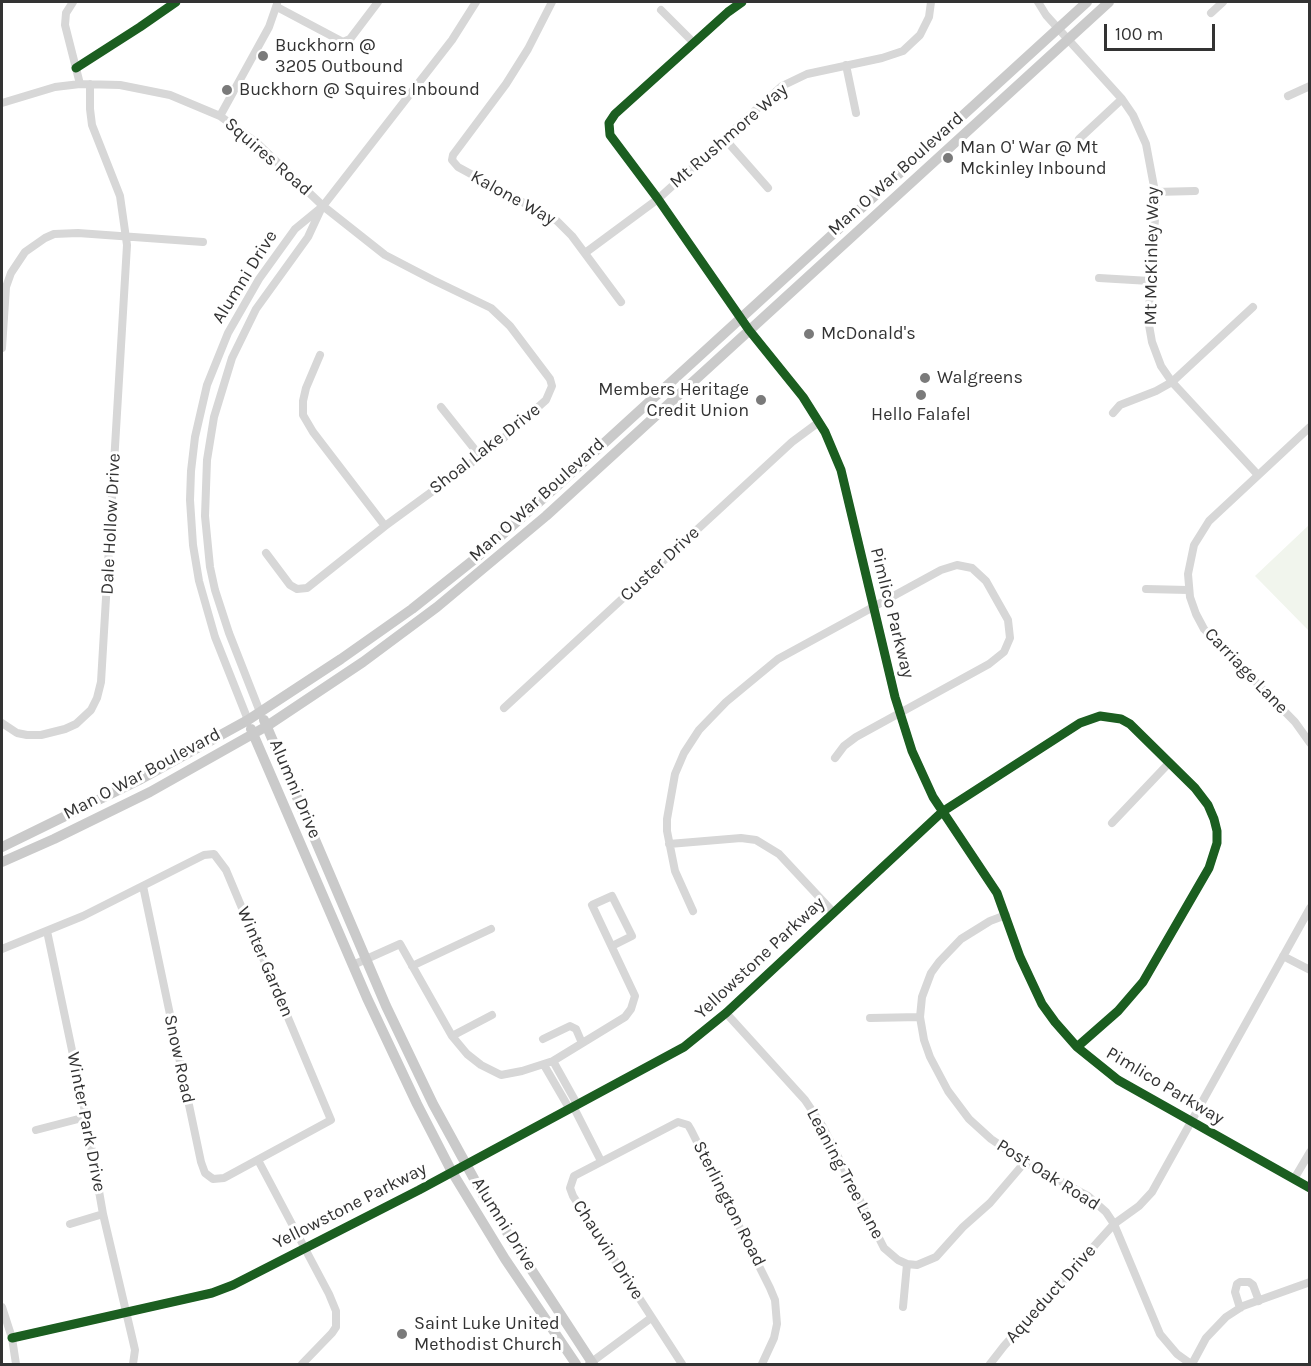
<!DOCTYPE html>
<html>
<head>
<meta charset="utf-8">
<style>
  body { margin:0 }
  #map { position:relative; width:1311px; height:1366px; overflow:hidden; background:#fff; font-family:Karla,sans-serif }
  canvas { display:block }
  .frame { position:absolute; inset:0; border:3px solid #333; pointer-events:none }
  .scale { position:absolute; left:1104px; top:24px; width:111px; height:27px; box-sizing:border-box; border:3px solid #333; border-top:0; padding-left:8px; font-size:18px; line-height:21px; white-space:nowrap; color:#333; -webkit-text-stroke:4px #fff; paint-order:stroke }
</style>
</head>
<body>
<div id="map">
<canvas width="1311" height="1366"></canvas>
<div class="frame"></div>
<div class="scale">100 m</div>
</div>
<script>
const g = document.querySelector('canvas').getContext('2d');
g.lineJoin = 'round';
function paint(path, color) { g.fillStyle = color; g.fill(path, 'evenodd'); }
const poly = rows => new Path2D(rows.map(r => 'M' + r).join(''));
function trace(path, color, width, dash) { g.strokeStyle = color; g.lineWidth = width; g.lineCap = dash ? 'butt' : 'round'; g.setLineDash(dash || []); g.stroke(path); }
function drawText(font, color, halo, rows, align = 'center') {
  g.font = font + ' Karla,sans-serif'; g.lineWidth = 6; g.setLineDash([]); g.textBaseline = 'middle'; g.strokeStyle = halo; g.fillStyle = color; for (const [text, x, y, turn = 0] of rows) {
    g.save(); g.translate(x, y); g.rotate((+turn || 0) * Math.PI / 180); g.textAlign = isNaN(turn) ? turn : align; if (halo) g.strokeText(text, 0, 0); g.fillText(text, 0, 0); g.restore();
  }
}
paint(poly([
  [1309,525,1309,631,1255,576]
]), '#f1f5ed');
trace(poly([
  [73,2,66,13,65,25,80,84],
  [552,2,528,49,506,84,453,155,452,160,458,167,557,221,572,236,621,302],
  [742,2,728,12,615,114,609,123,610,135,658,199,749,330,803,397,825,432,841,470,895,697,912,751,933,797,997,893,1020,957,1042,1004,1055,1022,1077,1047,1118,1080,1310,1188],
  [1038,2,1046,15,1122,99,1133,115,1146,144,1155,192,1156,207,1150,281,1149,325,1152,342,1161,366,1172,382,1258,475],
  [277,7,343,42,350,39,378,2],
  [661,10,694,43],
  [1211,13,1223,2],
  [846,65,856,113],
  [1288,96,1310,86],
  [2,103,55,87,80,84,120,85,170,95,220,116,257,143,323,206,385,255,433,280,491,308,510,326,550,379,552,386,546,400,497,444,385,526,307,588,297,589,290,585,266,553],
  [220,116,269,27,277,4],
  [724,138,768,188],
  [1079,139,1122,99],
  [1155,192,1195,191],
  [585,253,658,199,782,86,807,74,882,58,903,51,920,35,929,17,931,2],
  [1099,278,1150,281],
  [2,348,6,287,11,273,25,252,45,238,54,234,78,233,203,242],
  [320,355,306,388,303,401,303,415,313,432,385,526],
  [441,407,480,456],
  [1113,413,1120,405,1156,391,1172,382,1253,307],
  [1310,427,1209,521,1194,545,1188,574,1190,597,1196,614,1204,629,1295,722,1310,743],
  [1146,589,1188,590],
  [504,708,792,442,819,422],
  [260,712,229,633,215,590,210,567,205,516,207,460,214,417,232,358,256,309,308,237,321,209],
  [248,720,215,637,199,581,193,545,190,500,191,471,195,437,207,385,228,333,259,279,295,229,323,206,452,40,476,2],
  [2,723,17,733,27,735,41,735,65,729,76,724,91,710,97,698,101,682,127,245,120,196,92,125,90,109,90,84],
  [1112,823,1169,763],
  [669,844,741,838,756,840,779,854,834,913],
  [693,911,675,871,667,831,667,819,675,774,684,753,699,730,726,702,778,659,941,570,957,565,972,568,986,581,1008,620,1010,638,1004,652,989,664,856,737,844,746,835,758],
  [1006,915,990,921,961,939,939,962,931,973,922,997,920,1017,924,1040,930,1057,948,1091,969,1119,991,1139,1025,1162,1088,1196,1106,1212,1114,1224,1160,1334,1177,1354,1191,1364],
  [47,931,86,1117,103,1214,132,1337,135,1350,133,1364],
  [2,949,83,916,204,855,214,854,226,870,331,1120,224,1178,213,1179,205,1173,201,1162,143,886],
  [1283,956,1310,970],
  [353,965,400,944,452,1036,467,1054,481,1065,501,1075,522,1071,553,1061,625,1017,631,1009,635,996,592,905,612,896,632,936,612,946],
  [412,966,491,929],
  [726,1013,805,1100,823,1127,884,1248,898,1260,907,1264,917,1265,936,1257,963,1227,990,1203,1025,1162],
  [870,1018,920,1017],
  [452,1036,492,1015],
  [543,1039,570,1026,576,1029,582,1043],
  [553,1061,577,1104],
  [544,1065,569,1108],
  [573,1106,601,1161],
  [36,1130,86,1117],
  [258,1160,329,1294,336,1311,336,1327,332,1333,302,1364],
  [1294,1179,1310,1152],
  [70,1224,103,1214],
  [2,1307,12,1338,16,1364],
  [903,1307,907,1264],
  [1240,1308,1235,1292,1237,1284,1240,1282,1249,1282,1253,1285,1259,1301],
  [12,1338,212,1293,233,1285,419,1190,684,1047,726,1013,942,812,1080,723,1100,716,1121,719,1130,724,1195,788,1208,805,1214,819,1217,831,1217,843,1209,868,1143,982,1118,1011,1077,1047],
  [589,1364,651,1318],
  [682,1364,573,1196,570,1188,574,1176,678,1122,688,1125,691,1130,770,1288,775,1300,777,1324,774,1338,762,1364],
  [990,1364,1004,1346,1114,1224,1139,1206,1152,1192,1310,908],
  [1192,1364,1206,1338,1226,1317,1243,1306,1310,1282]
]), '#d7d7d7', 8);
trace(poly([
  [264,720,386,1006,433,1104,484,1197,593,1364],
  [251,729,367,998,417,1104,452,1172,505,1259,576,1364],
  [2,847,139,780,248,720,341,659,412,609,476,558,556,487,1087,2],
  [2,862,54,839,150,792,267,726,363,662,437,607,546,516,1109,2]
]), '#cacaca', 10);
trace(poly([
  [742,2,728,12,615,114,609,123,610,135,658,199,749,330,803,397,825,432,841,470,895,697,912,751,933,797,997,893,1020,957,1042,1004,1055,1022,1077,1047,1118,1080,1310,1188],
  [76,68,140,27,176,2],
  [12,1338,212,1293,233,1285,419,1190,684,1047,726,1013,942,812,1080,723,1100,716,1121,719,1130,724,1195,788,1208,805,1214,819,1217,831,1217,843,1209,868,1143,982,1118,1011,1077,1047]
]), '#1b5e20', 9);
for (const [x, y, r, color] of [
  [263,56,6,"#7a7a7a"],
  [227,90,6,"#7a7a7a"],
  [948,158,6,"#7a7a7a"],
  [809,334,6,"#7a7a7a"],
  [925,378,6,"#7a7a7a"],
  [921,395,6,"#7a7a7a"],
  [761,400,6,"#7a7a7a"],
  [402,1334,6,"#7a7a7a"]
]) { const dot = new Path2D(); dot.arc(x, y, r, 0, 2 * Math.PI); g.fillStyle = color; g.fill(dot); trace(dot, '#fff', 2); }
drawText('18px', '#333', '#fff', [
  ["Buckhorn @",275,46],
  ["3205 Outbound",275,67],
  ["Buckhorn @ Squires Inbound",239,90],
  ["Man O' War @ Mt",960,148],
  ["Mckinley Inbound",960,169],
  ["McDonald's",821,334],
  ["Walgreens",937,378],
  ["Members Heritage",749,390,"right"],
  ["Credit Union",749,411,"right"],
  ["Hello Falafel",921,415,"center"],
  ["Saint Luke United",414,1324],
  ["Methodist Church",414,1345]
], 'left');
drawText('18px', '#333', '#fff', [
  ["Mt Rushmore Way",729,136,-41],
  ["Squires Road",268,157,41],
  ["Man O War Boulevard",896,174,-42],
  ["Kalone Way",513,198,29],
  ["Mt McKinley Way",1152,256,-89],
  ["Alumni Drive",245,277,-58],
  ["Shoal Lake Drive",485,449,-38],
  ["Man O War Boulevard",537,500,-42],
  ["Dale Hollow Drive",111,524,-87],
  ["Custer Drive",660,564,-43],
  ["Pimlico Parkway",892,613,76],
  ["Carriage Lane",1246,671,46],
  ["Man O War Boulevard",142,774,-28],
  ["Alumni Drive",295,789,67],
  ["Yellowstone Parkway",760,958,-43],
  ["Winter Garden",265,962,67],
  ["Snow Road",179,1059,78],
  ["Pimlico Parkway",1165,1086,31],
  ["Winter Park Drive",86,1122,79],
  ["Leaning Tree Lane",845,1174,62],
  ["Post Oak Road",1048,1175,32],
  ["Sterlington Road",729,1204,63],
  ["Yellowstone Parkway",350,1206,-27],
  ["Alumni Drive",504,1224,58],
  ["Chauvin Drive",608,1250,57],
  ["Aqueduct Drive",1051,1294,-48]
]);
</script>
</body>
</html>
